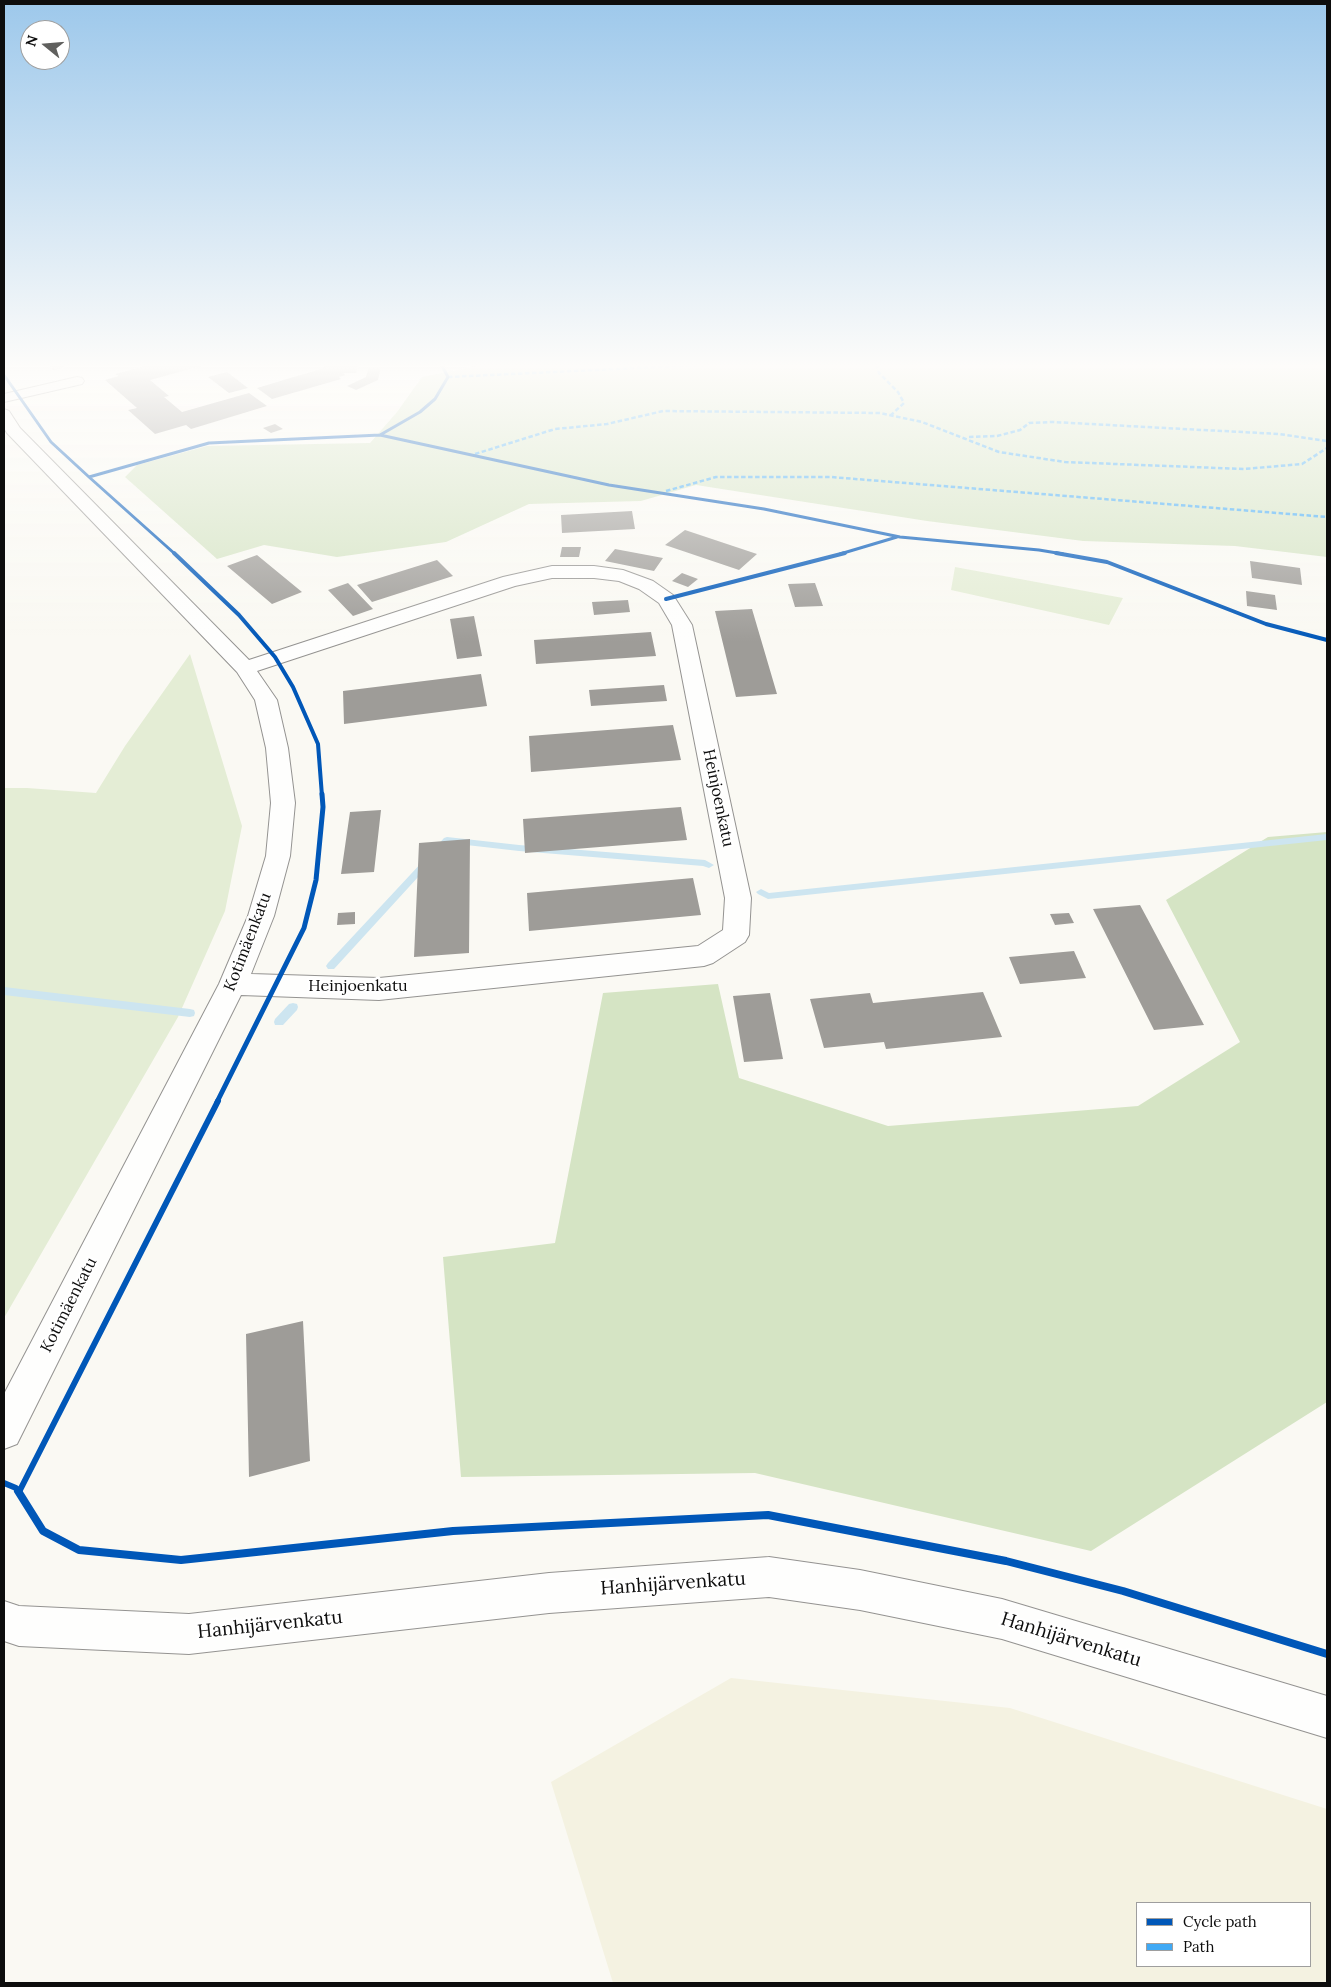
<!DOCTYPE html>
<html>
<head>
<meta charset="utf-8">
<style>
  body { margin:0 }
  #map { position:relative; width:1331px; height:1987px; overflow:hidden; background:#faf9f3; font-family:Lora,serif }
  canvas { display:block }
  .frame { position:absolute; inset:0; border:5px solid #0d0d0d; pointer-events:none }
  .legend { position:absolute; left:1136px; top:1902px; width:175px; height:65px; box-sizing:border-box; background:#fff; border:1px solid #9e9e9e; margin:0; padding:6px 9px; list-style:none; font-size:15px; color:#0d0d0d }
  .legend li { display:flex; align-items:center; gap:10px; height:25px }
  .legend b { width:25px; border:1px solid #9e9e9e }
  .north { position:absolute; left:20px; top:20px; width:50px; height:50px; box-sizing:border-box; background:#fff; border:1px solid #9e9e9e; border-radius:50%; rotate:287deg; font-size:14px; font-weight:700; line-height:20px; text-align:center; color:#0d0d0d }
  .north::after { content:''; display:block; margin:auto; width:18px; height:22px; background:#60605e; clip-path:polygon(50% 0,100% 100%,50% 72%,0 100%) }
</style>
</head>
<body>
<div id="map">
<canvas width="1331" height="1987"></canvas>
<div class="frame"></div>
<ul class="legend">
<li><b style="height:6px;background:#0057b8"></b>Cycle path</li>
<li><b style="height:6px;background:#3fa9f5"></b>Path</li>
</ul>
<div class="north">N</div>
</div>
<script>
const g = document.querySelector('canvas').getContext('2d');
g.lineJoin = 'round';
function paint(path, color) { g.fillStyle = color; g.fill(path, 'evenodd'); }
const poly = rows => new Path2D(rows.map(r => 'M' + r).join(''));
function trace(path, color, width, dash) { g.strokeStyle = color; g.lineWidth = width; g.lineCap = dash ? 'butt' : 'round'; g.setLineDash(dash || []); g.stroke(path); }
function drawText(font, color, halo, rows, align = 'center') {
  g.font = font + ' Lora,serif'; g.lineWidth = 5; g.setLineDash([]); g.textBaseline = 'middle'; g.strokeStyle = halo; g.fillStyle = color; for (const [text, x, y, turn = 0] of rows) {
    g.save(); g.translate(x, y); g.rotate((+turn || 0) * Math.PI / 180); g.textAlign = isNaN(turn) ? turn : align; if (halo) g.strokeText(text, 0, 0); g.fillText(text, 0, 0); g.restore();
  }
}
paint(poly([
  [731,1678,1010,1708,1327,1809,1327,1983,613,1983,551,1782],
  [1137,1903,1310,1903,1310,1966,1137,1966]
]), '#f4f2e1');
paint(poly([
  [955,567,1123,598,1109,625,951,590],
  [190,654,242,826,225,911,178,1017,4,1318,4,788,27,788,96,793,125,746]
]), '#e4edd5');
paint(poly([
  [486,364,1327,364,1327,557,1235,546,1083,541,927,521,696,485,641,501,529,504,446,542,337,557,264,545,217,559,125,477,137,465,207,446,370,443,397,412,422,377],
  [1327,832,1327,1402,1091,1551,755,1473,461,1477,443,1257,555,1243,603,993,718,984,739,1078,888,1126,1138,1106,1240,1042,1166,900,1268,837]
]), '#d5e4c4');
paint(poly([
  [1327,834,1327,840,768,899,758,894,756,892,761,889,769,893,1327,834],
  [447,837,519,845,705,860,714,865,709,868,703,866,519,851,449,843,441,852,435,852,434,850,435,848,444,838,447,837],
  [427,859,432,862,430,864,334,969,328,969,326,966,328,963,424,860,427,859],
  [4,987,190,1009,194,1010,195,1013,194,1016,190,1017,4,995,4,987],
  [293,1003,297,1004,298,1007,297,1010,283,1025,275,1025,274,1022,275,1019,289,1004,293,1003]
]), '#cde5f0');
paint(poly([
  [61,364,64,368,53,370,50,365],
  [153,364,198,364,201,366,150,380,169,396,164,397,182,412,249,393,267,406,191,429,186,425,155,434,128,410,137,408,105,380,119,376,115,374],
  [325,364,358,364,356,373,343,373,345,375,339,377,341,379,272,399,257,388,324,368],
  [369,367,381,367,378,380,356,390,347,386,366,377],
  [227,372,248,388,229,393,208,377],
  [275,424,283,429,271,433,263,428],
  [632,511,635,529,562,533,561,515],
  [685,530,757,554,739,570,665,545],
  [562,547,581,547,579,557,560,557],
  [615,549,663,558,654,571,605,561],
  [257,555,302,592,272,604,227,566],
  [437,560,453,576,372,602,357,585],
  [1250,561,1300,568,1302,585,1252,578],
  [682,573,698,579,688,587,672,581],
  [348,583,373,609,353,616,328,590],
  [815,583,823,606,795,607,788,584],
  [1246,591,1275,595,1277,610,1247,606],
  [628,600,630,612,594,615,592,602],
  [752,609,777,694,736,697,715,611],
  [474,616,482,656,457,659,450,619],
  [651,632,656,656,536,664,534,640],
  [481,674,487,706,344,724,343,691],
  [664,685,667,701,591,706,589,690],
  [673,725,681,760,531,772,529,736],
  [681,807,687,840,525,853,523,819],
  [381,810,374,872,341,874,350,812],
  [470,839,469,953,414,957,419,843],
  [693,878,701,915,529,931,527,893],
  [1140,905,1147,918,1204,1025,1154,1030,1093,909],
  [355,912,355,924,337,925,338,913],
  [1069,913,1074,923,1055,925,1050,914],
  [1074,951,1086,978,1020,984,1009,957],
  [983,992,1002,1037,886,1049,884,1042,824,1048,810,999,870,993,873,1003],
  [770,993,783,1059,744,1062,733,996],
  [303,1321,310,1461,249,1477,246,1334]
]), '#9e9c98');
const minor = poly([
  [77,377,82,378,84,381,82,384,4,402,4,394,77,377],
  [4,409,9,411,20,428,249,660,503,577,552,566,594,566,623,570,653,581,673,595,692,625,751,898,749,935,745,942,713,963,704,966,379,1000,241,995,17,1444,4,1449,4,1394,219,984,248,916,266,856,271,803,266,748,255,700,237,672,7,433,4,428,4,409],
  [552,578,594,578,619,581,639,589,659,603,672,625,725,898,723,930,698,946,379,978,251,974,274,916,290,856,295,803,288,748,277,700,257,671,515,586,552,578],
  [769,1557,860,1570,1002,1599,1327,1696,1327,1738,1002,1639,860,1610,769,1597,549,1613,189,1654,19,1646,4,1641,4,1601,19,1606,189,1614,549,1573,769,1557]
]);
trace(minor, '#949391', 2);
paint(minor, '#fefefd');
trace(poly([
  [876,364,879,373,898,392,904,403,891,415],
  [448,377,720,364],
  [969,437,997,436,1020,430,1029,423,1052,422,1279,434,1327,441],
  [475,454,555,429,607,424,663,411,880,413,922,422,999,452,1065,462,1244,469,1302,464,1327,448],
  [666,491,716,477,831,477,1327,517]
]), '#3fa9f5', 2.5, [4.5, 2.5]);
trace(poly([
  [4,375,51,442,89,477,209,443,380,435,420,412,435,399,448,377,441,364],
  [380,435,609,485,764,509,900,537,1039,550,1063,554],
  [89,477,175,554],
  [840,554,897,537]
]), '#0057b8', 3);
trace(poly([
  [174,553,239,615,275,657,293,687,318,744,322,796],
  [1056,553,1107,562,1266,624,1327,640],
  [666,599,845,553]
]), '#0057b8', 4);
trace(poly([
  [217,1102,304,928,316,880,323,807,322,794]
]), '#0057b8', 5);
trace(poly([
  [4,1483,16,1488,19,1492],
  [19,1492,218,1101]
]), '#0057b8', 6);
trace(poly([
  [18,1491,43,1531,79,1550,181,1560,453,1531,768,1515,1006,1561,1123,1591,1327,1654]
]), '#0057b8', 8);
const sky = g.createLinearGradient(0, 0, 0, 642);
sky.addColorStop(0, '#9dc8eb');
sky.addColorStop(0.57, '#fdfcfa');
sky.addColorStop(1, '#fdfcfa00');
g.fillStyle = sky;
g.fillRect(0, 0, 1331, 642);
drawText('16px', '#0d0d0d', '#fff', [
  ["Heinjoenkatu",718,798,78],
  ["Kotimäenkatu",248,942,-69],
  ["Heinjoenkatu",358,986],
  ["Kotimäenkatu",69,1305,-63]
]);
drawText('19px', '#0d0d0d', '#fff', [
  ["Hanhijärvenkatu",673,1584,-4],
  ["Hanhijärvenkatu",270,1625,-6],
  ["Hanhijärvenkatu",1071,1640,17]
]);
</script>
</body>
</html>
